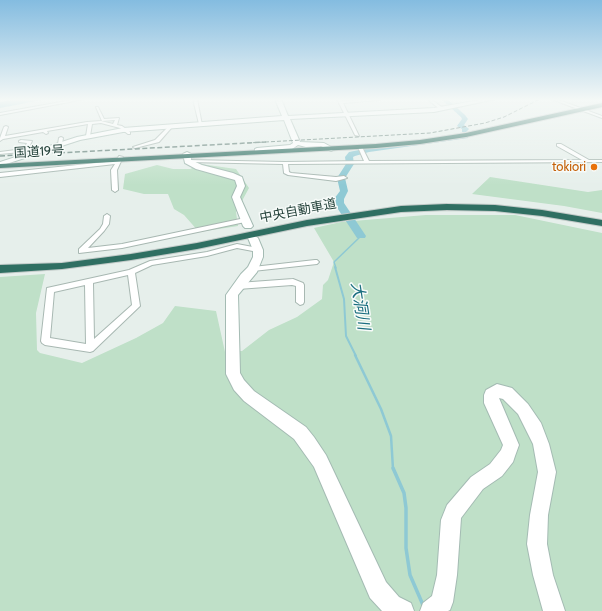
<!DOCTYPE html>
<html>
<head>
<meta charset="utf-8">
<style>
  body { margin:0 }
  canvas { display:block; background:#e6efeb }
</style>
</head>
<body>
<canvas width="602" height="611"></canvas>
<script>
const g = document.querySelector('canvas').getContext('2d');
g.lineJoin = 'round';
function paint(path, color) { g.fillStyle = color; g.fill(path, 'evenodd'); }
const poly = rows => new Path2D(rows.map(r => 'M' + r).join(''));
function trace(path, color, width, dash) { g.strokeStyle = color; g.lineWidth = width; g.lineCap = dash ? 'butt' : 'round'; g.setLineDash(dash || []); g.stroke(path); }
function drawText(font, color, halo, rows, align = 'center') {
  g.font = font + ' Cabin,"Noto Sans JP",sans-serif'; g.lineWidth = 3; g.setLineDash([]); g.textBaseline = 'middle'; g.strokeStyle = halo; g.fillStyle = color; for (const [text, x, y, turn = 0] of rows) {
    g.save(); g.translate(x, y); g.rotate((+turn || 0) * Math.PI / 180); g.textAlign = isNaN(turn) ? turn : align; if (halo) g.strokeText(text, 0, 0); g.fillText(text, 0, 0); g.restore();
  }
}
paint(poly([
  [201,164,236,169,249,188,236,212,238,226,199,232,184,215,174,209,168,194,144,194,123,189,125,174,157,165,173,169,190,169],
  [490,177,588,192,602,190,602,213,564,206,472,194],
  [426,215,515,215,602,233,602,611,0,611,0,277,45,274,36,313,37,350,40,353,82,363,136,338,163,323,175,306,216,311,225,352,242,351,269,330,297,317,322,299,323,285,328,280,334,262,314,228,341,222]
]), '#bfe0c8');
paint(poly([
  [17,99,47,99,0,108,0,102]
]), '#8ec9d4');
trace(poly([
  [336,268,334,262,361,236]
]), '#8ec9d4', 1.5);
trace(poly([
  [335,267,344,299,346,336,356,356]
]), '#8ec9d4', 2);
trace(poly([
  [355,355,381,409,391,436,393,469]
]), '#8ec9d4', 2.5);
trace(poly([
  [393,468,404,493,406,508,406,548,410,575,423,605]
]), '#8ec9d4', 3.5);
paint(poly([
  [441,99,447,99,465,115,468,119,464,125,469,129,466,132,462,132,462,129,457,126,462,119,461,117,441,99],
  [466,135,468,136,468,138,369,152,355,156,353,157,354,164,345,178,348,191,344,199,344,203,366,236,365,238,357,238,334,203,334,199,340,191,337,178,346,164,345,157,349,152,369,148,466,135]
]), '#8ec9d4');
const street = poly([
  [77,99,85,99,0,115,0,113,77,99],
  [193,99,197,99,202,125,199,124,193,99],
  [337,99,341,99,342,101,375,99,380,100,343,103,359,136,355,135,337,99],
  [427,99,431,99,444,109,441,110,427,99],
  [551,99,556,99,602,116,602,118,551,99],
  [96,107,98,107,104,119,119,118,117,125,122,126,130,132,130,134,128,134,120,128,101,123,92,124,90,136,88,137,86,136,88,124,47,131,48,133,46,134,43,132,3,139,0,141,0,138,4,127,6,126,8,127,5,136,87,122,101,121,113,124,115,120,102,121,96,107],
  [170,125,173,126,159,142,135,148,133,147,155,140,170,125],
  [61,137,63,138,62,144,60,145,58,144,59,138,61,137],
  [21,140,32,141,28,149,42,148,44,149,42,150,0,154,0,152,24,149,27,143,19,142,19,141,21,140],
  [557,144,561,144,589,160,602,160,602,162,288,164,289,172,291,173,336,177,344,176,347,178,336,181,288,175,284,173,283,164,188,162,186,161,188,160,285,162,364,161,358,147,360,146,362,147,369,161,582,160,557,146,557,144],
  [119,156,123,157,117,170,118,190,115,192,112,190,111,170,115,164,0,177,0,173,116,161,119,156],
  [107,214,110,216,109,224,104,231,88,248,122,244,245,218,248,220,245,222,122,248,79,253,79,249,100,229,103,224,104,216,107,214],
  [237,244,258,248,261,250,258,252,237,248,207,256,152,265,135,273,140,306,93,351,90,352,45,345,42,343,41,341,47,288,129,270,150,261,207,252,237,244],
  [128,275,132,305,94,339,93,283,128,275],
  [85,285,86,344,50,338,54,292,85,285],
  [315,260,317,260,319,262,317,264,253,271,249,269,253,267,315,260],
  [293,279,303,283,304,285,304,302,303,304,300,305,296,302,296,286,292,285,238,289,234,286,238,283,293,279]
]);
const secondary = poly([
  [275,99,281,99,288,116,434,108,485,99,496,99,434,112,290,119,300,142,324,143,333,148,333,150,331,151,321,146,306,147,298,145,292,149,255,151,255,149,257,148,290,145,293,143,284,120,123,132,80,140,0,166,0,162,77,137,123,128,282,116,275,99],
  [187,152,191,154,191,160,202,165,233,173,242,177,245,186,240,197,253,226,251,228,245,228,243,226,232,197,237,186,235,180,196,169,185,163,183,154,187,152],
  [253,235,258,238,263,250,263,257,257,272,238,295,240,373,244,380,254,391,306,427,314,437,326,455,386,582,399,597,411,603,414,611,382,611,370,598,314,467,294,439,244,401,234,390,226,374,226,295,241,274,248,267,253,257,253,250,248,238,253,235],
  [497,384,512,388,528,404,541,423,549,444,556,472,548,515,547,544,553,575,565,611,543,611,533,575,527,544,530,515,538,472,533,444,518,414,503,399,499,398,519,445,515,456,513,462,502,476,483,489,461,518,457,575,453,602,450,610,448,611,420,611,423,603,432,596,437,575,441,520,447,505,471,477,490,464,501,450,503,445,484,403,484,395,486,390,497,384]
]);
const highway = poly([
  [602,103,602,107,466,137,420,144,376,148,0,168,0,164,376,144,420,140,466,133,602,103],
  [447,204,495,205,542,210,602,220,602,226,542,216,495,211,447,210,401,212,307,226,197,249,131,260,62,269,0,273,0,265,62,263,131,254,197,243,307,220,401,206,447,204]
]);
trace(street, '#a8b8b2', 2);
trace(secondary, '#a4bbb3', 2);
trace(highway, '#c2cac8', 2);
paint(street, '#fff');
paint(secondary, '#fff');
paint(highway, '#2f6f62');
trace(poly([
  [247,143,430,133,485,123,504,117,540,99]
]), '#5f7d75', 1, [4, 2]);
trace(poly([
  [0,156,266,142]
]), '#5f7d75', 1.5, [5, 2.5]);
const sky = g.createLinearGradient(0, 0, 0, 185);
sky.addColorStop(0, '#84bce0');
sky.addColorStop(0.54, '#f4f8f6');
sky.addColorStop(1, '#f4f8f600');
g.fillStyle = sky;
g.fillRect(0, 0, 602, 185);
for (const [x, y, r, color] of [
  [594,167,4,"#e8710a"]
]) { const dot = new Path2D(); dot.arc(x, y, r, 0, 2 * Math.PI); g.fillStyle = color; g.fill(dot); trace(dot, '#f7fbf9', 1.5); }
drawText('13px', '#24423a', '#f7fbf9', [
  ["国道19号",39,152,-3],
  ["中央自動車道",298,211,-11]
]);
drawText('13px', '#c56008', '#f7fbf9', [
  ["tokiori",586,167]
], 'right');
drawText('italic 16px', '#1c6f80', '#f7fbf9', [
  ["大洞川",360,306,81]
]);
</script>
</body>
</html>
